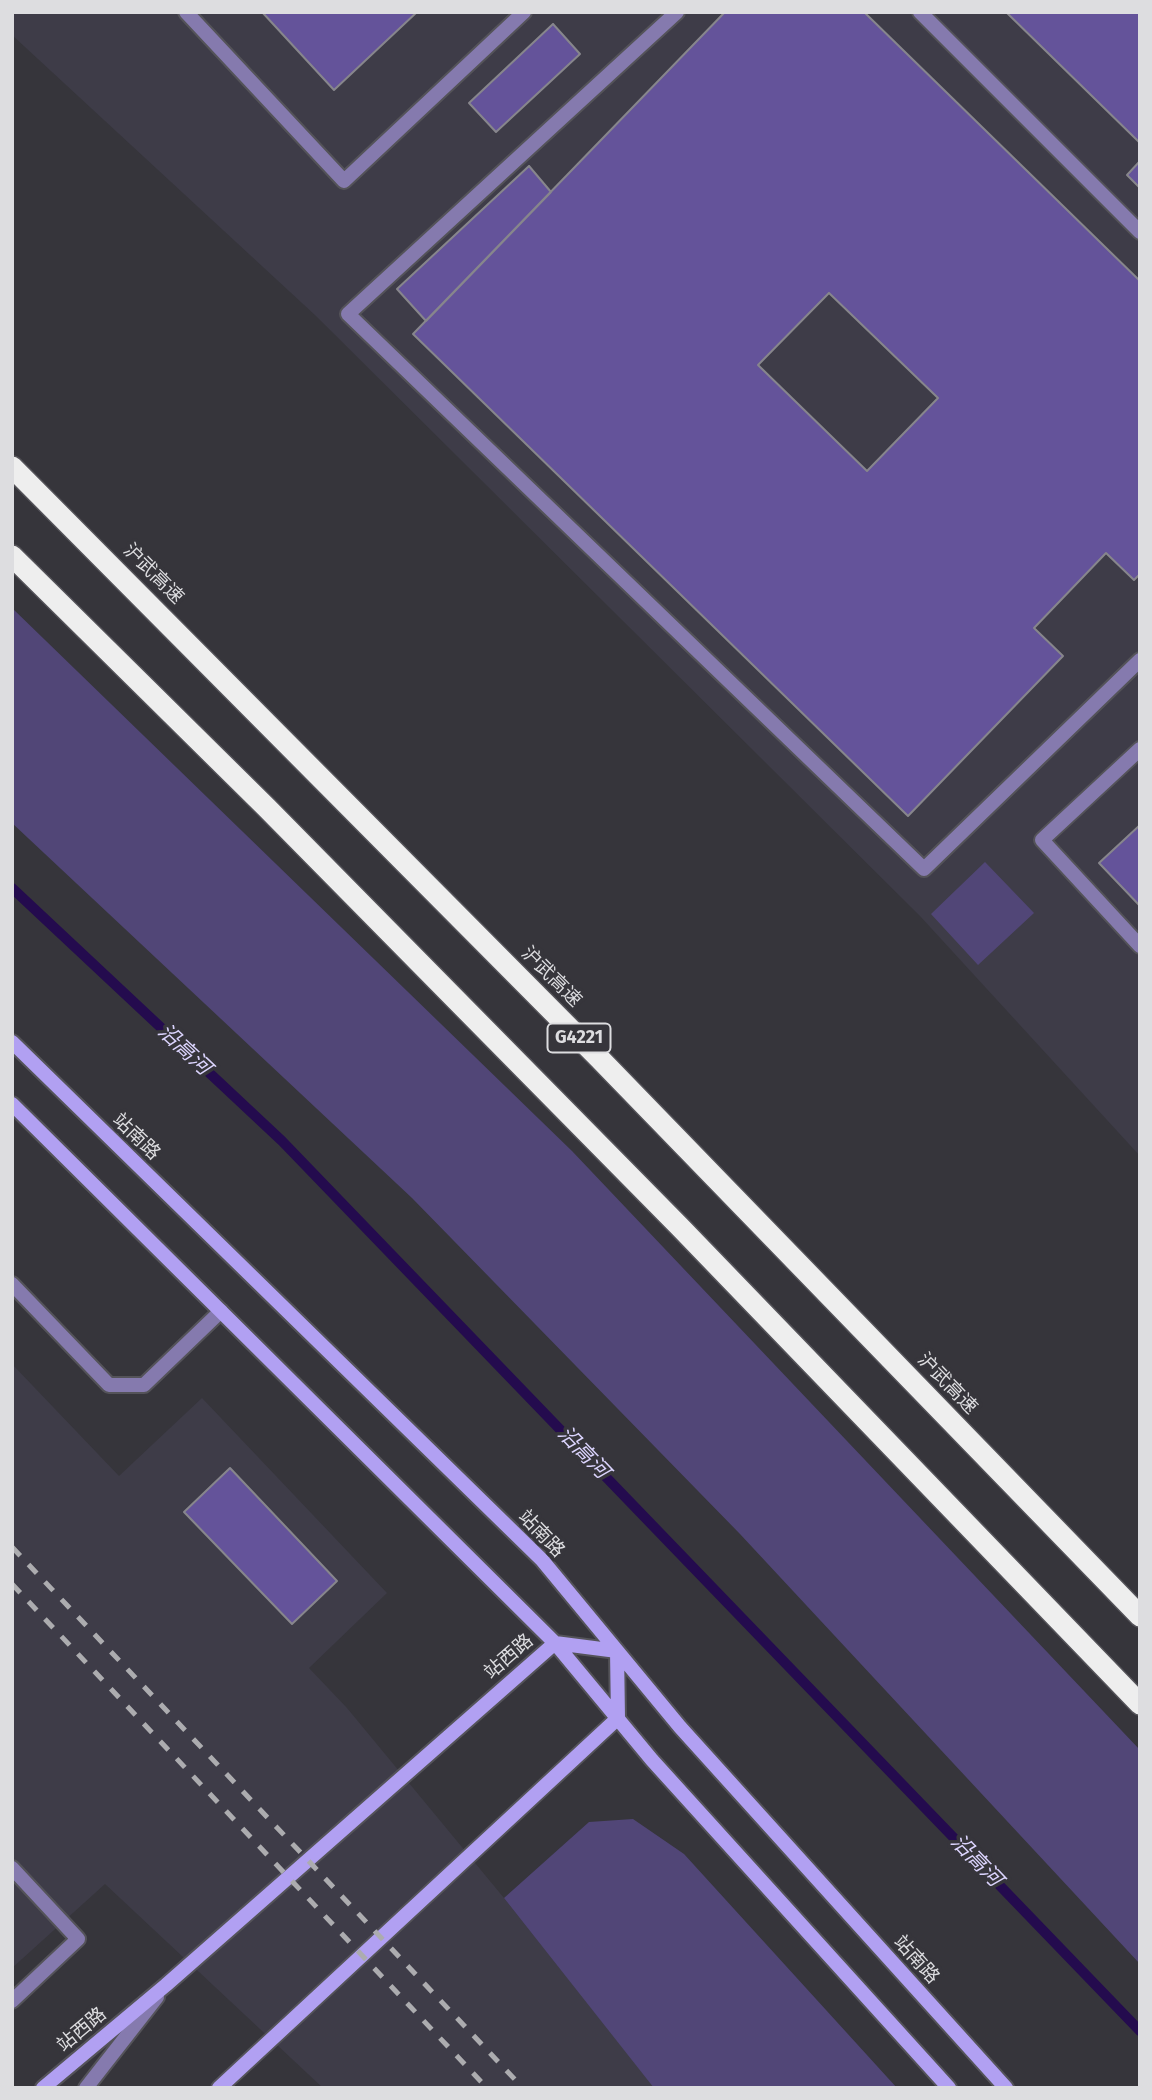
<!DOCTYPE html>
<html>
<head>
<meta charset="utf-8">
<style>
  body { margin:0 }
  #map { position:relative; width:1152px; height:2100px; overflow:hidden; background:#36353b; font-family:"Fira Sans",sans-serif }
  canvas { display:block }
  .frame { position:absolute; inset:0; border:14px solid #dddde0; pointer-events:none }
</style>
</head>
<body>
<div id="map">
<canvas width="1152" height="2100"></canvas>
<div class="frame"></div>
</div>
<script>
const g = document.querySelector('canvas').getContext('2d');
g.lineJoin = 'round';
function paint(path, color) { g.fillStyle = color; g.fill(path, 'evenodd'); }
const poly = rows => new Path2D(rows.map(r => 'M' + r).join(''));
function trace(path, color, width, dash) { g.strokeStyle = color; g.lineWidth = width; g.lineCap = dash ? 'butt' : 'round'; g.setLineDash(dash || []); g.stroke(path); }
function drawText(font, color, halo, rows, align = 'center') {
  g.font = font + ' "Fira Sans","Noto Sans SC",sans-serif'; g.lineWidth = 7; g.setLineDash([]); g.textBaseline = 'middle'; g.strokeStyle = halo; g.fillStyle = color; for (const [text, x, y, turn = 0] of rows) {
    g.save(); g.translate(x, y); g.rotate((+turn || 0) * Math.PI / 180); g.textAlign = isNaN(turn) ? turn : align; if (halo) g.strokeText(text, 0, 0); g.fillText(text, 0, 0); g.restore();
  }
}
paint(poly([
  [12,12,1140,12,1140,1156,920,916,316,316,12,35],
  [12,1364,119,1476,202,1398,387,1593,309,1668,347,1708,504,1898,655,2088,323,2088,105,1884,12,1968]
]), '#3e3c48');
paint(poly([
  [12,608,572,1151,1140,1750,1140,1964,740,1534,412,1198,12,823],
  [985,862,1034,913,978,965,931,914],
  [633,1819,684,1854,897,2088,654,2088,504,1898,589,1822]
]), '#514677');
trace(poly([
  [12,888,282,1141,1140,2031]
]), '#240b4e', 10);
const building = poly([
  [262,12,417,12,334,90,262,12],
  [725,12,864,12,1140,281,1140,574,1134,580,1106,553,1034,628,1063,656,908,816,413,334,725,12],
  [829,293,938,398,867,471,758,365,829,293],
  [1006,12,1140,12,1140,143,1006,12],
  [553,24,580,54,496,132,469,103,553,24],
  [1140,161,1140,188,1127,175,1140,161],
  [529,166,551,192,426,321,397,289,529,166],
  [1140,825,1140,906,1099,863,1140,825],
  [230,1468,337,1581,292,1624,184,1512,230,1468]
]);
paint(building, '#64539a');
trace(building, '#87868c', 2);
const lane = poly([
  [186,12,344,181,524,12],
  [677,12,348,314,924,869,1140,660],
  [920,12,1140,232],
  [1140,749,1042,840,1140,946],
  [12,1284,109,1385,144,1385,221,1311],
  [12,1868,78,1939,12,2001],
  [86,2088,157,1997]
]);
const secondary = poly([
  [12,1042,542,1560,680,1727,1006,2088],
  [12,1104,555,1643,652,1760,949,2088],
  [43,2088,166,1985,555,1643,617,1651,618,1718,219,2088]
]);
const highway = poly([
  [12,467,599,1058,1140,1616],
  [12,556,267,808,680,1227,1140,1704]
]);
trace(lane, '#545359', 18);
trace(secondary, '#545359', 18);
trace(highway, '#545359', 24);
trace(lane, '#857aae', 14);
trace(secondary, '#b1a0f2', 14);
trace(highway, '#eee', 21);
trace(poly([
  [12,1547,523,2088],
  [12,1584,487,2088]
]), '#acacaf', 5, [12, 12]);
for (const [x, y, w] of [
  [579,1038,63]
]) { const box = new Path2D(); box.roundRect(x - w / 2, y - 14.5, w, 29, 5); g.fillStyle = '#36353b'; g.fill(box); trace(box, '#dddde0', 2); }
drawText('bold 18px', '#dddde0', null, [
  ["G4221",579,1038]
]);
drawText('19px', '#dddde0', '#36353b', [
  ["沪武高速",153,574,45],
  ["沪武高速",551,977,45],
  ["站南路",136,1137,44],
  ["沪武高速",947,1384,46],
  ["站南路",541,1534,46],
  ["站西路",509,1657,-41],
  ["站南路",916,1960,48],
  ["站西路",82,2030,-40]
]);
drawText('italic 21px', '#dbd4fd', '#36353b', [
  ["沿高河",184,1050,43],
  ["沿高河",583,1453,46],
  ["沿高河",976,1861,46]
]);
</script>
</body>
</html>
